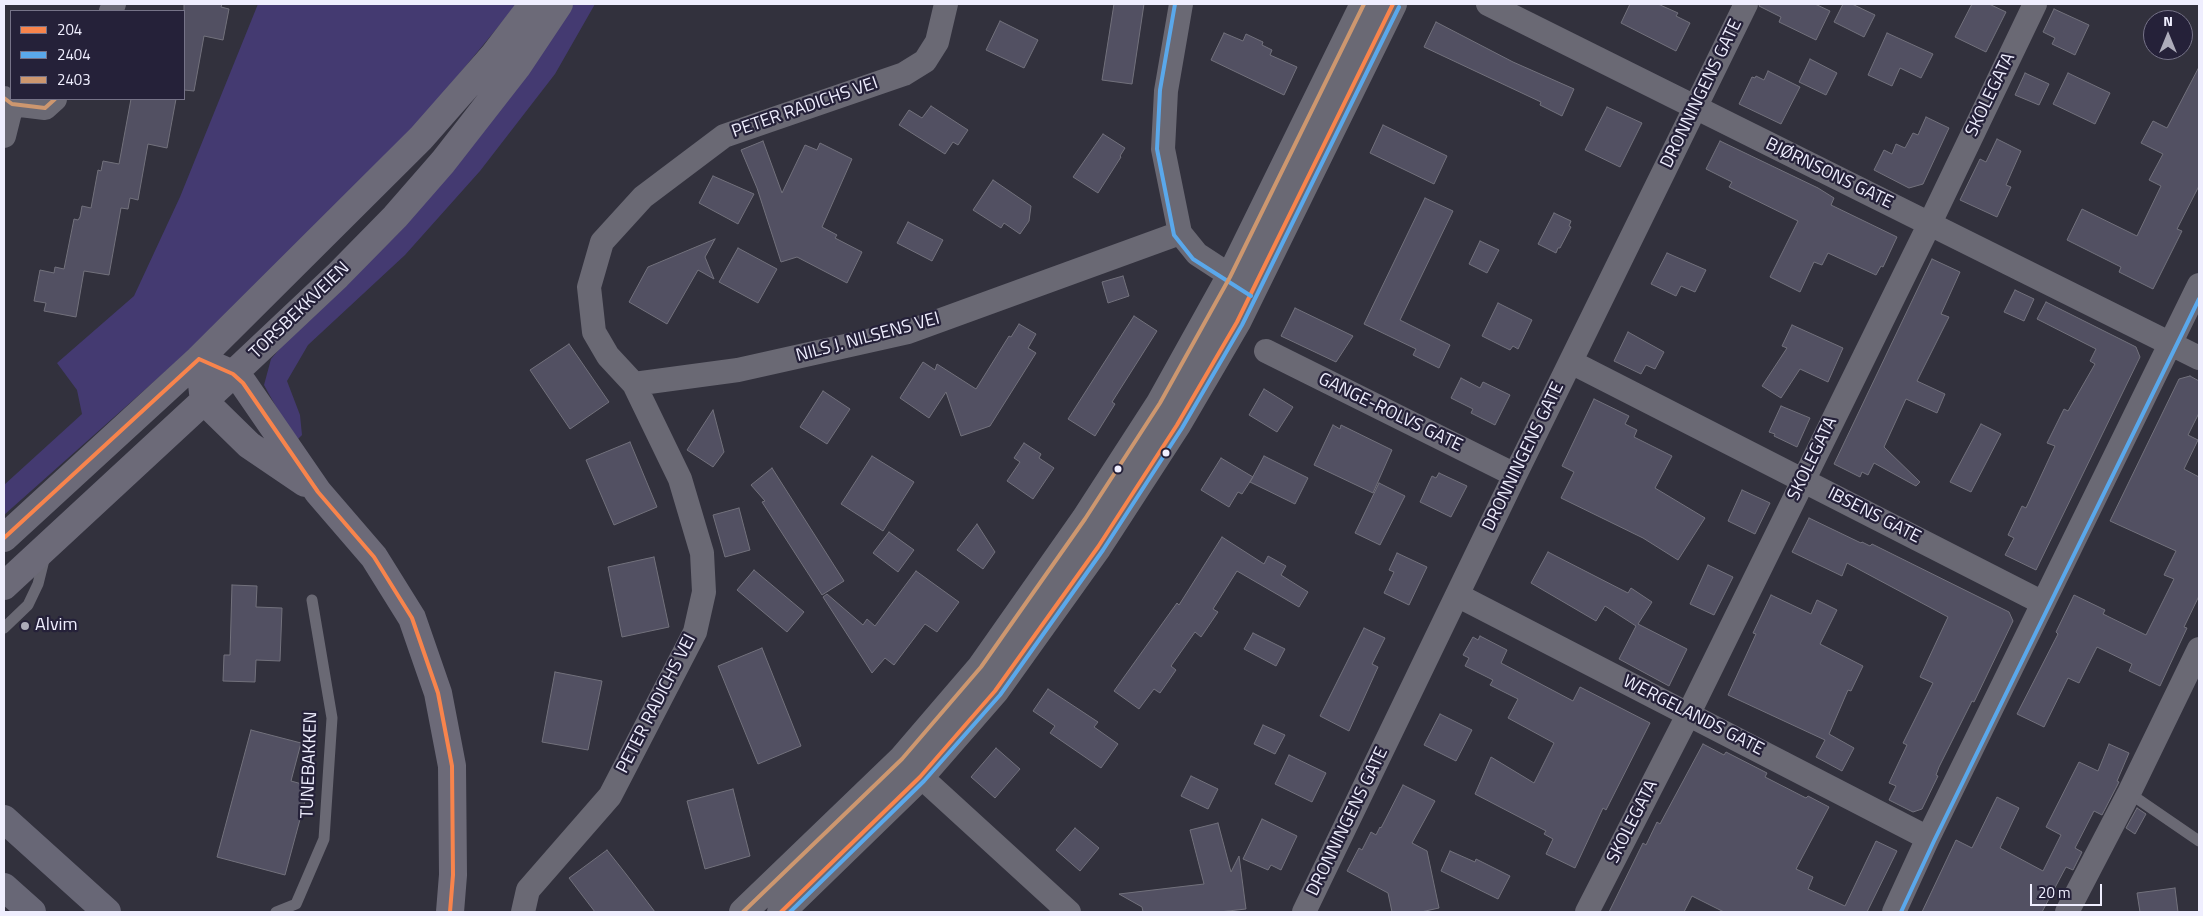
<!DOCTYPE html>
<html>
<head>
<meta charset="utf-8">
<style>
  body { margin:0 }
  #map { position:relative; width:2203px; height:916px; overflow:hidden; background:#32313d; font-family:"Titillium Web",sans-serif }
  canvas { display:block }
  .frame { position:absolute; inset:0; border:5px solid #efeefe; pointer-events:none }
  .legend { position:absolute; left:10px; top:10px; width:175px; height:90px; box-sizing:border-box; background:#252139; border:1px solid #767388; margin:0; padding:6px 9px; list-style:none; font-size:15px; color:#efeefe }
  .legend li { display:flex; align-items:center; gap:10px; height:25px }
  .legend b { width:25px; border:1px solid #767388 }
  .north { position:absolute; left:2143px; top:10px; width:50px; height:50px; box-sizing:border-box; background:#252139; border:1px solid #767388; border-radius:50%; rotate:0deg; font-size:14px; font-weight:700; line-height:20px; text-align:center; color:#efeefe }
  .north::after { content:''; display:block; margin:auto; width:18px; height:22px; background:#adacba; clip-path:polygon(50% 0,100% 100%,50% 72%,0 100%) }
  .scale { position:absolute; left:2030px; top:884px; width:72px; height:22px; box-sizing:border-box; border:2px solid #efeefe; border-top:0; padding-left:6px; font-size:15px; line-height:18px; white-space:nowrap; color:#efeefe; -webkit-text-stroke:4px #252139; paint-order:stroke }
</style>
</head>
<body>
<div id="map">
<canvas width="2203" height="916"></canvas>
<div class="frame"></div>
<ul class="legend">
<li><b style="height:6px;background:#f8844c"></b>204</li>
<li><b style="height:6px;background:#5aa8eb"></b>2404</li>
<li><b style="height:6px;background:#cd976f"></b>2403</li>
</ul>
<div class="north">N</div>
<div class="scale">20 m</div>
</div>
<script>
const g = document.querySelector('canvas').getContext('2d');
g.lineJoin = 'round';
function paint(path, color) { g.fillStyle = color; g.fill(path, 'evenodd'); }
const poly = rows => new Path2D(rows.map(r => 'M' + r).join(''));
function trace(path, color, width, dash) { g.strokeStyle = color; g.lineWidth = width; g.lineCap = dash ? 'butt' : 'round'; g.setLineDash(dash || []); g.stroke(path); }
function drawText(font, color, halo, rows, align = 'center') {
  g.font = font + ' "Titillium Web",sans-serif'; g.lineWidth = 4.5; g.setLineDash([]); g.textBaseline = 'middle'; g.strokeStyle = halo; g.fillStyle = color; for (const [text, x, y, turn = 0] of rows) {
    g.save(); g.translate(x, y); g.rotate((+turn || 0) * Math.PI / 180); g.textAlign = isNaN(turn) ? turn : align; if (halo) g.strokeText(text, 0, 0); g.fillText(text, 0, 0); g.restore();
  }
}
paint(poly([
  [258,4,517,4,417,125,203,338,4,515,4,485,82,414,77,390,57,363,134,296,180,197],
  [571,4,595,4,555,74,480,171,405,255,308,345,287,381,300,415,302,435,298,439,285,423,264,385,271,359]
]), '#443a71');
const building = poly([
  [184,4,222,4,221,7,229,9,223,40,204,36,194,91,184,90,184,4],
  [1114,4,1144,4,1132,84,1102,80,1114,4],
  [1630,4,1658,4,1678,13,1676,16,1690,23,1676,51,1621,23,1630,4],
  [1760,4,1815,4,1830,11,1816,40,1779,22,1781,17,1759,6,1760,4],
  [1843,4,1852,4,1875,15,1864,37,1834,22,1843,4],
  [1972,4,1989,4,2006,12,1986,52,1955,37,1972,4],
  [2054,9,2089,25,2075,55,2052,44,2055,38,2043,32,2054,9],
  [1000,21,1038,40,1024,68,986,50,1000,21],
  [1436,22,1513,62,1574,89,1562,116,1540,105,1541,102,1424,47,1436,22],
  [1224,33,1243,41,1246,34,1263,42,1262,45,1272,50,1270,55,1297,67,1284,95,1211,60,1224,33],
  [1887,33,1933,54,1921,78,1900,68,1892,86,1868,75,1887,33],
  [1810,59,1837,73,1826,95,1799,82,1810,59],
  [2199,67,2199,186,2177,229,2182,231,2153,289,2119,272,2121,267,2067,240,2082,209,2137,236,2161,186,2149,180,2163,154,2141,143,2153,121,2167,128,2199,67],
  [1768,71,1800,87,1781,124,1739,104,1752,77,1755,78,1756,76,1764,80,1768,71],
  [2025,73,2049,84,2039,105,2015,95,2025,73],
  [2068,73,2110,93,2095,124,2053,104,2068,73],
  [131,99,176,99,167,148,148,144,138,200,130,198,128,209,121,208,109,275,84,271,76,317,44,311,46,303,34,301,40,270,54,273,55,267,64,269,74,219,78,220,80,217,82,206,91,208,98,170,101,171,103,161,119,164,131,99],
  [931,106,968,130,958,145,953,142,945,154,899,125,909,110,922,118,931,106],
  [1607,107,1642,123,1620,167,1585,150,1607,107],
  [1926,117,1949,128,1923,184,1909,188,1874,170,1884,150,1892,154,1896,144,1905,148,1913,133,1918,135,1926,117],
  [1383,125,1447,156,1434,184,1370,153,1383,125],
  [1103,134,1125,148,1120,156,1121,157,1098,193,1073,177,1103,134],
  [1997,139,2021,151,2006,185,2011,187,1997,217,1960,200,1980,159,1986,162,1997,139],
  [763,141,782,193,805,145,817,150,820,143,852,159,822,227,837,235,835,238,862,252,847,283,797,257,781,262,757,188,741,150,763,141],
  [1720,141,1818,188,1834,198,1831,205,1897,237,1883,267,1881,266,1876,275,1828,253,1822,265,1814,262,1800,292,1770,277,1798,221,1729,187,1732,182,1706,169,1720,141],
  [713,176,754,194,738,224,699,203,713,176],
  [993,180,1031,206,1029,221,1020,234,1004,223,1001,228,973,210,993,180],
  [1425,198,1453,211,1400,320,1450,345,1439,368,1413,355,1416,349,1364,324,1425,198],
  [1554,213,1571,221,1569,226,1571,227,1560,248,1558,248,1556,253,1538,244,1554,213],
  [908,222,943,240,932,261,897,243,908,222],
  [715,239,705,257,714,279,698,270,667,324,629,302,648,267,715,239],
  [1480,241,1499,250,1487,273,1469,264,1480,241],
  [738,248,777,269,758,303,719,282,738,248],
  [1667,253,1706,270,1695,292,1681,286,1676,296,1651,284,1667,253],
  [1932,259,1960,272,1941,314,1949,317,1917,381,1945,394,1937,413,1906,399,1884,447,1920,482,1916,486,1874,463,1868,475,1862,472,1860,477,1834,464,1932,259],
  [1123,276,1129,296,1108,303,1102,282,1123,276],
  [2015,290,2034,299,2024,321,2004,312,2015,290],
  [2046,302,2136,347,2140,357,2036,570,2005,555,2014,538,2008,535,2022,506,2026,508,2055,446,2047,443,2064,409,2068,411,2095,364,2090,361,2096,349,2037,319,2046,302],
  [1498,303,1532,320,1518,349,1513,346,1510,350,1482,336,1498,303],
  [1295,308,1353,336,1336,362,1281,336,1295,308],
  [1134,316,1157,331,1112,402,1115,404,1095,436,1068,419,1134,316],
  [1019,324,1036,334,1028,348,1036,353,990,426,961,436,946,392,929,418,900,398,923,362,935,370,937,364,976,389,1009,336,1011,337,1019,324],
  [1792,325,1843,348,1828,382,1800,369,1781,398,1762,386,1787,348,1782,346,1792,325],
  [1628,332,1664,352,1655,369,1646,365,1641,374,1614,361,1628,332],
  [569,344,609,402,570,429,530,370,569,344],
  [2190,376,2199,381,2199,413,2188,435,2198,440,2184,469,2199,477,2199,596,2184,627,2187,628,2160,686,2129,671,2132,664,2097,647,2079,683,2068,678,2044,727,2017,714,2058,634,2056,632,2074,595,2105,610,2103,614,2146,635,2174,579,2164,575,2176,551,2110,521,2179,379,2190,376],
  [1461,378,1480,388,1483,382,1510,395,1495,425,1471,413,1473,409,1451,398,1461,378],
  [1264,389,1293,407,1277,432,1249,415,1264,389],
  [823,391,850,409,827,444,800,427,823,391],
  [1594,399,1629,416,1625,424,1637,430,1634,437,1672,456,1655,488,1705,518,1678,560,1643,538,1561,498,1574,472,1562,466,1594,399],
  [1781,406,1810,418,1797,447,1774,436,1775,434,1769,432,1781,406],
  [713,410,724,452,713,467,687,450,713,410],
  [1981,424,2001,434,1971,492,1950,482,1981,424],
  [1333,425,1340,429,1341,425,1392,450,1373,493,1314,465,1333,425],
  [630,442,657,507,614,525,586,460,630,442],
  [1024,443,1041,454,1039,458,1054,468,1033,499,1007,481,1020,462,1014,458,1024,443],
  [872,456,914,482,883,531,841,504,872,456],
  [1264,456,1308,478,1295,504,1250,482,1264,456],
  [1221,458,1253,477,1242,494,1238,492,1229,507,1201,490,1221,458],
  [772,468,844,581,822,595,762,502,765,501,751,485,772,468],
  [1439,473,1467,486,1451,517,1420,502,1432,476,1436,478,1439,473],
  [1379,483,1405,496,1380,545,1355,533,1379,483],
  [1742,490,1770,503,1755,534,1728,521,1742,490],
  [739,508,750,550,725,557,713,515,739,508],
  [1809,518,1861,543,1862,542,1870,546,1872,544,2009,612,2013,621,1974,702,1972,701,1939,767,1936,775,1938,776,1922,809,1913,812,1889,800,1896,786,1889,783,1907,745,1903,743,1933,683,1920,677,1948,617,1847,563,1842,576,1792,552,1809,518],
  [977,524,995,552,983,569,957,550,977,524],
  [889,532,914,550,898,572,873,553,889,532],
  [1222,537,1264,564,1268,556,1286,566,1281,575,1308,592,1299,607,1237,571,1213,609,1218,612,1201,637,1195,632,1171,666,1176,670,1160,693,1154,689,1139,709,1114,691,1177,603,1179,605,1222,537],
  [1548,552,1628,593,1631,588,1652,602,1638,624,1687,649,1669,686,1619,659,1636,626,1605,606,1596,621,1531,583,1548,552],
  [1397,553,1427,567,1409,605,1384,593,1394,572,1389,570,1397,553],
  [654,557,669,627,622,637,608,567,654,557],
  [1708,565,1733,577,1714,615,1690,604,1708,565],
  [754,570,804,612,787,632,737,590,754,570],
  [916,571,959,602,937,632,925,624,894,665,885,658,872,673,823,597,827,594,863,625,867,619,875,626,916,571],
  [232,585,257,586,256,607,282,608,280,661,256,660,255,682,223,681,224,655,230,655,232,585],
  [1771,595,1811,614,1817,600,1837,610,1820,644,1863,666,1851,691,1848,690,1829,734,1854,748,1842,771,1816,757,1825,740,1728,695,1756,634,1753,633,1771,595],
  [1364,628,1385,638,1372,664,1378,667,1349,731,1320,716,1364,628],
  [1253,633,1285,649,1276,666,1244,649,1253,633],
  [1480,636,1507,650,1501,663,1573,701,1580,687,1650,723,1606,810,1603,808,1575,868,1546,854,1553,839,1544,834,1546,831,1475,794,1491,757,1534,783,1554,743,1508,718,1518,699,1490,685,1493,680,1465,666,1469,658,1463,655,1473,637,1478,640,1480,636],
  [762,648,801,746,758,764,718,666,762,648],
  [555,672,602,681,588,750,542,742,555,672],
  [1048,689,1098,722,1094,727,1118,744,1101,768,1050,733,1055,726,1033,711,1048,689],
  [1440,714,1472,730,1456,761,1424,745,1440,714],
  [1263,725,1285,735,1275,754,1254,744,1263,725],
  [251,730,301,743,291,781,309,786,285,875,217,857,251,730],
  [1703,744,1724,755,1726,752,1767,773,1765,777,1806,798,1808,796,1829,807,1796,869,1813,877,1808,889,1845,906,1876,841,1897,851,1867,912,1724,912,1692,896,1684,912,1609,912,1643,843,1646,845,1657,822,1660,824,1703,744],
  [2109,744,2129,753,2117,781,2119,782,2102,815,2094,811,2075,848,2082,852,2073,870,2066,867,2042,912,1922,912,1956,840,1972,848,1997,797,2019,808,2000,848,2043,871,2061,835,2046,827,2079,762,2098,771,2109,744],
  [996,748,1020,769,995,798,971,777,996,748],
  [1289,755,1326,773,1312,802,1275,784,1289,755],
  [1191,776,1218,789,1208,809,1181,796,1191,776],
  [1403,785,1435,801,1412,843,1427,851,1439,908,1421,912,1392,912,1388,893,1347,871,1359,848,1362,850,1371,832,1376,835,1380,827,1381,828,1403,785],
  [733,789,750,856,705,869,687,801,733,789],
  [2137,808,2146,814,2135,834,2126,828,2137,808],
  [1262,819,1297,836,1281,870,1271,865,1268,870,1243,859,1262,819],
  [1218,823,1231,872,1239,856,1246,909,1219,912,1143,912,1142,907,1119,894,1204,884,1190,830,1218,823],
  [1075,828,1099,848,1080,871,1056,850,1075,828],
  [607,850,626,874,655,912,595,912,569,878,607,850],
  [1450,851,1475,862,1476,859,1510,876,1498,899,1441,871,1450,851],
  [2175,888,2178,912,2140,912,2137,893,2175,888]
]);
paint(building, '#525062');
trace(building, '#72717c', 1);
trace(poly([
  [4,628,28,605,38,584,45,556],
  [2129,793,2199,841],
  [276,912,296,904,324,839,332,718,312,600]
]), '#6a6974', 11);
trace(poly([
  [1181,4,1166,91,1163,149,1180,233,1197,254,1246,286],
  [1488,4,2199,358],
  [111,11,114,4],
  [4,98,12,104,45,108,55,99],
  [4,136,12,104],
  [1266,351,1515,475],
  [1571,362,2043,603],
  [634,384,738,370,908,332,1180,233],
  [1457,595,1928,838],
  [907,764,1069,912],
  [523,912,528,890,610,796,695,632,704,592,702,553,680,479,634,384,608,356,594,332,589,287,602,242,643,197,724,136,904,74,925,61,937,42,946,4],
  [1304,912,1515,475,1746,4],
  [1587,912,1689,713,1930,223,2035,4],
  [1894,912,1928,838,2199,285],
  [2067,912,2129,793,2199,649]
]), '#6a6974', 24);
trace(poly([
  [743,912,902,759,981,667,1085,519,1160,403,1230,277,1364,4],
  [781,912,920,777,995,691,1098,547,1177,425,1237,322,1393,4]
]), '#6a6974', 28);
trace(poly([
  [217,367,233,374,243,383,318,492,374,557,412,618,438,693,452,766,453,875,450,912],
  [202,384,204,401,249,445,305,483],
  [4,538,199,359,421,138,494,55,533,4],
  [4,586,233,374,337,276,395,217,443,162,517,67,559,4]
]), '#6c6a78', 28);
trace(poly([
  [4,819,107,912],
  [4,887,32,912]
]), '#686776', 28);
trace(poly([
  [199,359,233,374,243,383,318,492,374,557,412,618,438,693,452,766,453,875,450,912],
  [4,538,199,359],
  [781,912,920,777,995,691,1098,547,1177,425,1237,322,1393,4]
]), '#f8844c', 4);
trace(poly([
  [1175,4,1160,90,1157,149,1174,235,1193,259,1251,296],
  [790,912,924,781,1000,695,1103,550,1182,428,1242,325,1399,7],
  [1901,912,1934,841,2199,299]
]), '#5aa8eb', 4);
trace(poly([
  [4,98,12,104,45,108,55,99],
  [743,912,902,759,981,667,1085,519,1160,403,1230,277,1364,4]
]), '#cd976f', 4);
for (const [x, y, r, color] of [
  [1166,453,4.5,"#efeefe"],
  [1118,469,4.5,"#efeefe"],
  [25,626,5,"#adacba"]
]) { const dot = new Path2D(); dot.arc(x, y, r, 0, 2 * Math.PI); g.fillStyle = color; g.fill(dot); trace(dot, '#252139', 2); }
drawText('18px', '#efeefe', '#252139', [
  ["DRONNINGENS GATE",1702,94,-64],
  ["SKOLEGATA",1991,95,-64],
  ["PETER RADICHS VEI",805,108,-19],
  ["BJØRNSONS GATE",1829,174,26],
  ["TORSBEKKVEIEN",300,311,-44],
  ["NILS J. NILSENS VEI",868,338,-15],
  ["GANGE-ROLVS GATE",1390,413,26],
  ["DRONNINGENS GATE",1524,457,-64],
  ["SKOLEGATA",1813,459,-64],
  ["IBSENS GATE",1874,516,27],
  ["PETER RADICHS VEI",657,704,-63],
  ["WERGELANDS GATE",1693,716,27],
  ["TUNEBAKKEN",310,765,-88],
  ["DRONNINGENS GATE",1348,822,-64],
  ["SKOLEGATA",1633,822,-63]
]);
drawText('18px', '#efeefe', '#252139', [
  ["Alvim",35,626]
], 'left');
</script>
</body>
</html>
